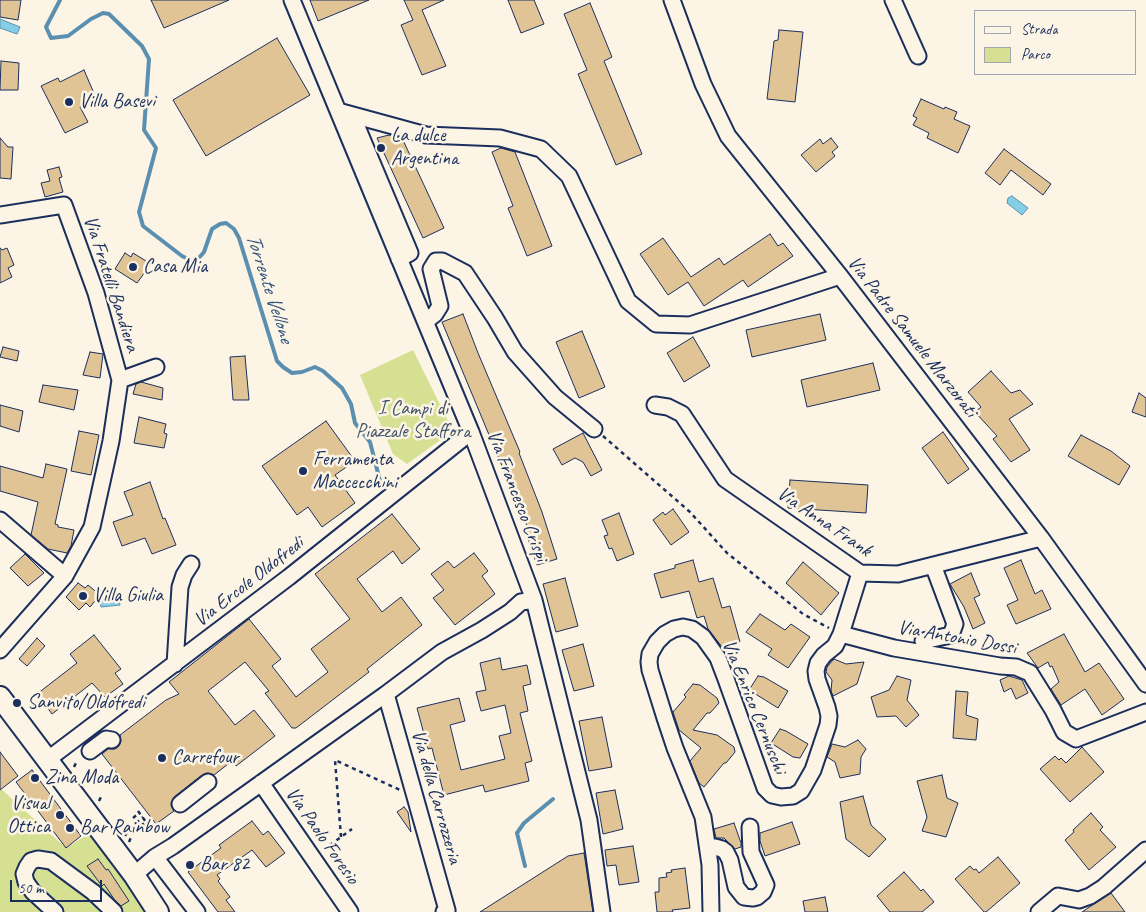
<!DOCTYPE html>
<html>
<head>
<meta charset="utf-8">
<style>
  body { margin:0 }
  #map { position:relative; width:1146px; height:912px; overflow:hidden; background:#fcf5e5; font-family:Caveat,sans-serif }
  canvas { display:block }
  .legend { position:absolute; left:974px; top:10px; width:162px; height:65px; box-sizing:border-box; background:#fcf5e5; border:1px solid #a2a6af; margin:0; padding:6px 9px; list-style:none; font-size:15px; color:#1b2f5e }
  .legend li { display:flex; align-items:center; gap:10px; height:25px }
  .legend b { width:25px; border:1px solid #a2a6af }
  .scale { position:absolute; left:10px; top:880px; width:92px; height:22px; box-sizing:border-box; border:2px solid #1b2f5e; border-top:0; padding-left:6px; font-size:15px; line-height:18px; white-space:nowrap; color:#1b2f5e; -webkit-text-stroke:4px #fcf5e5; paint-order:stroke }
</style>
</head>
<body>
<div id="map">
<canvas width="1146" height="912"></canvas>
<ul class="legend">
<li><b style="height:6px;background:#fcf5e5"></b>Strada</li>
<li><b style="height:14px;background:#d5e093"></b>Parco</li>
</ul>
<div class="scale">50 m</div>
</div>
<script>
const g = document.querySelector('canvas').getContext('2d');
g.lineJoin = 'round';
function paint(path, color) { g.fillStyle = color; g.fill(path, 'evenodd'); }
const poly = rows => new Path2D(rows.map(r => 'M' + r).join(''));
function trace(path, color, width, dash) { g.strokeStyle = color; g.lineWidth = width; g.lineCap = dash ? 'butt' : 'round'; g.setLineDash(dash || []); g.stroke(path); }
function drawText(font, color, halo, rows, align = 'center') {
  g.font = font + ' Caveat,sans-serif'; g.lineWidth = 5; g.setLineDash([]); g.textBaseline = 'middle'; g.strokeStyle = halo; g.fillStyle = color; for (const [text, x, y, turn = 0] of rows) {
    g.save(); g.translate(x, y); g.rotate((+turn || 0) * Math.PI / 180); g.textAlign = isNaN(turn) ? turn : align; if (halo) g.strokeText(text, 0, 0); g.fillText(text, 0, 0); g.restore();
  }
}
paint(poly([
  [413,350,453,431,407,464,393,454,360,375],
  [0,788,66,848,90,833,154,912,0,912]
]), '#d5e093');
const water = poly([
  [0,19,20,27,17,34,0,28,0,19],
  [1012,196,1028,208,1022,215,1007,203,1008,198,1012,196],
  [119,597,120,605,101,607,99,599,119,597]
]);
paint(water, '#85cfe6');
trace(water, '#5b8fb0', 1);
trace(poly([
  [60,0,46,27,51,38,68,36,91,19,103,13,109,14,142,46,149,59,144,130,156,148,139,212,143,226,182,256,190,260,198,259,204,252,212,229,220,224,226,223,234,229,239,238,277,361,283,367,292,373,302,372,315,367,323,371,342,388,351,404,355,423,370,442,380,481,387,489],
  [525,866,517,833,524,823,553,799]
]), '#5b8fb0', 4);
const building = poly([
  [0,0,21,0,18,20,0,17,0,0],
  [151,0,229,0,164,28,151,0],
  [310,0,369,0,318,21,310,0],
  [404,0,444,0,422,10,446,66,422,75,401,25,413,20,404,0],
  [508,0,534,0,544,24,521,33,508,0],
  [590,3,612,57,604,61,642,154,616,165,578,74,587,70,564,14,590,3],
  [779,30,803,32,795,102,767,99,774,41,778,40,779,30],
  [277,38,310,95,206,156,173,100,277,38],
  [1,61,19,63,18,90,0,90,1,61],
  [84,70,96,98,80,107,88,122,65,133,41,86,58,78,60,82,84,70],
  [921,99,944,109,945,107,957,112,954,119,970,126,958,153,927,138,929,133,913,125,917,118,913,116,921,99],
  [389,135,402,138,444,228,423,238,377,138,389,135],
  [0,138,8,147,13,147,11,179,0,178,0,138],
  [831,138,838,147,832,152,835,156,816,172,801,155,820,139,823,144,831,138],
  [501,148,515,152,552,246,527,256,508,208,513,206,492,152,501,148],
  [1004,149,1051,184,1043,195,1011,170,1000,185,985,173,1004,149],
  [59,167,62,177,59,178,63,192,45,197,41,183,50,181,47,170,59,167],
  [770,234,778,246,783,243,793,256,748,287,743,280,704,306,688,282,668,295,640,254,663,238,691,277,719,258,724,265,770,234],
  [0,248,2,250,7,248,14,265,8,268,12,277,0,283,0,248],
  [125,253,131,257,133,253,151,264,137,283,115,269,125,253],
  [463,314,478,353,520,452,519,453,542,512,557,559,537,565,524,527,527,526,442,322,463,314],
  [820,314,826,340,752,357,746,330,820,314],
  [582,331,605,387,579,398,556,342,582,331],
  [693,337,710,366,684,382,667,353,693,337],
  [3,347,19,351,17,361,0,357,3,347],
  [90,352,103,354,100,378,83,375,90,352],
  [245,356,249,400,233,400,230,357,245,356],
  [873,363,880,390,807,407,801,380,873,363],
  [991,371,1011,393,1020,390,1033,404,1009,419,1030,450,1011,462,993,439,997,436,975,412,981,407,968,392,991,371],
  [141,382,163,388,162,400,133,394,136,384,141,382],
  [43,385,78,390,74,410,39,402,43,385],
  [1139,393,1146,398,1146,417,1132,412,1139,393],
  [0,405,23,411,19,432,0,426,0,405],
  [139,417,166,424,164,433,167,434,164,448,134,443,139,417],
  [326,421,355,461,335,475,355,503,322,527,308,507,297,515,262,466,326,421],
  [79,431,99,435,91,475,71,471,79,431],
  [943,432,969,469,948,484,922,448,943,432],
  [583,433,602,470,591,476,583,462,575,458,562,465,553,449,583,433],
  [1081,435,1111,451,1130,466,1119,485,1068,456,1081,435],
  [46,464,67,469,55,524,58,525,58,527,74,530,71,546,67,553,48,549,31,535,38,502,0,491,0,466,43,478,46,464],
  [790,480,868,485,866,513,788,508,790,480],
  [150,482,163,519,165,518,176,545,152,554,145,538,122,546,113,522,133,515,124,492,150,482],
  [673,509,689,532,671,545,653,520,663,512,665,515,673,509],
  [619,513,634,554,617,561,612,548,609,549,604,536,608,535,602,520,619,513],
  [392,514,420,549,402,564,393,551,357,579,382,612,401,597,422,625,367,669,369,672,296,728,292,728,265,693,269,691,245,662,208,691,235,725,254,710,275,736,236,766,232,761,214,775,207,773,202,775,174,797,171,805,174,811,156,824,102,754,108,749,115,749,119,746,121,741,120,735,166,700,179,694,169,682,249,619,281,659,272,666,296,697,328,672,311,649,350,619,315,574,392,514],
  [474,553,488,571,482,576,495,594,455,625,433,598,444,590,431,574,448,561,454,568,474,553],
  [25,554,44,573,28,586,10,568,25,554],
  [693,560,699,582,713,578,722,608,730,606,740,642,722,647,708,629,704,616,697,618,689,591,661,598,654,574,675,568,675,565,693,560],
  [1021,560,1035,594,1042,590,1051,609,1016,624,1007,605,1018,600,1004,568,1021,560],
  [803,562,839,593,821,615,786,583,803,562],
  [971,573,980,595,974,598,985,623,973,629,964,607,950,584,971,573],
  [565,578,578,626,556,632,543,584,565,578],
  [78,583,85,588,88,585,100,595,90,607,86,603,79,610,66,597,78,583],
  [760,614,785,630,791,624,810,637,788,668,768,655,772,649,746,632,760,614],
  [1064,634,1085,672,1099,663,1124,699,1102,715,1085,689,1061,705,1051,689,1059,682,1052,666,1050,667,1048,662,1038,668,1027,653,1064,634],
  [94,635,121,669,115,673,123,684,105,697,92,683,52,714,37,694,77,663,70,654,94,635],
  [37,638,45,646,27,666,19,659,37,638],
  [583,644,594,686,574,691,562,650,583,644],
  [500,658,502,670,527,665,531,684,523,686,528,711,520,713,532,761,525,763,529,781,485,792,483,785,444,795,432,748,428,749,417,708,459,698,465,721,450,725,461,770,505,759,499,736,511,733,505,705,481,711,476,692,486,690,480,663,500,658],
  [834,659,846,664,864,662,857,684,833,696,831,691,832,680,826,672,827,667,834,659],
  [758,676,764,677,788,691,778,708,749,690,758,676],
  [897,676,911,680,907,700,919,715,906,727,896,716,877,717,871,697,889,690,897,676],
  [1009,676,1022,680,1028,693,1016,699,1011,688,1004,692,1000,680,1009,676],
  [693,684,700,685,717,698,719,703,710,713,707,713,693,730,717,735,734,747,735,752,726,763,724,763,704,787,699,783,690,761,701,748,679,730,673,712,686,697,684,695,693,684],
  [956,691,968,692,966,715,978,719,976,740,953,738,956,691],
  [602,717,612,767,589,771,579,721,602,717],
  [780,729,786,731,808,744,800,758,793,757,771,743,780,729],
  [858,740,866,749,861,757,860,774,840,778,835,762,827,757,832,744,845,747,858,740],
  [1082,747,1104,772,1070,802,1040,769,1055,756,1059,760,1061,758,1066,763,1082,747],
  [0,752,18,776,0,790,0,752],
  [32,770,81,836,66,848,16,782,32,770],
  [942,775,947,798,958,803,946,837,922,831,927,817,917,781,942,775],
  [615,790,623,829,603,834,596,793,615,790],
  [863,796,871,825,886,839,869,857,846,839,840,802,863,796],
  [404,807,408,812,411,832,397,812,404,807],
  [1091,813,1103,827,1100,830,1116,847,1089,870,1065,840,1074,832,1073,830,1091,813],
  [252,821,263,835,268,831,285,853,266,867,252,850,217,875,220,879,218,881,230,897,226,900,235,912,218,912,188,872,221,848,219,845,252,821],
  [792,822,800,844,765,856,760,841,760,833,792,822],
  [734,823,741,843,741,847,735,849,724,838,716,838,714,829,734,823],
  [633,846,639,882,619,885,616,865,607,866,605,850,633,846],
  [584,853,593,912,480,912,568,856,584,853],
  [998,857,1020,883,986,912,984,912,955,879,970,866,974,870,976,869,979,873,998,857],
  [98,859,106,870,108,869,129,901,121,906,114,899,104,884,102,886,87,866,98,859],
  [685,868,690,908,672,910,673,912,657,912,655,892,659,892,659,878,667,877,666,873,672,872,671,870,685,868],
  [904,872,921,891,923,889,934,902,922,912,890,912,877,896,904,872],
  [1111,893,1125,912,1082,912,1091,906,1111,893],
  [825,897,828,912,805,912,803,901,825,897]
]);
paint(building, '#e1c495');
trace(building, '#1b2f5e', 1);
const minor = poly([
  [292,0,471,432,534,600,589,820,602,912],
  [672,0,703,84,728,136,840,276,1041,538,1146,684],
  [893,0,918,56],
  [338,111,426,135,500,138,541,149,569,176,628,301,656,324,690,325,840,276],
  [352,115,410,253,399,259],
  [0,215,64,205,96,293,120,380,111,441,92,527,65,576,0,650],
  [426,321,435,314,440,306,431,269,436,261,442,261,465,273,495,318,515,352,555,397,594,429],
  [120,380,156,367],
  [655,405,668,407,682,414,725,479,860,573,898,574,1041,538],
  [0,520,65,576],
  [841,634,894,648,1000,666,1016,667,1030,673,1053,710,1064,732,1076,739,1146,712],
  [923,641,951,635,955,624,933,565],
  [175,664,180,587,184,575,191,564],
  [386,694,447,910,444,912],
  [90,751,106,739,112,740],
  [47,760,289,577,471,432],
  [261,783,350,912],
  [180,804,208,782],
  [708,849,715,847,722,849,726,852,730,860,736,887,744,897,753,898,757,897,763,892,766,885,751,852,750,827],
  [155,857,197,912],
  [134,875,155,857,173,846,386,694,442,652,482,630,510,612,521,602,534,600],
  [55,912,33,892,26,882,24,874,27,867,31,861,38,859,51,861,93,892,114,912],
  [711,912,710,865,703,817,675,748,665,718,650,670,649,662,650,654,657,642,665,634,674,629,683,627,692,629,703,637,718,658,726,679,765,788,772,795,781,797,793,796,801,791,813,770,828,725,829,716,827,707,817,679,816,671,818,663,824,655,835,646,841,634,860,573],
  [1039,912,1058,896,1079,900,1090,896,1104,887,1146,850]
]);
const major = poly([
  [0,697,134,875,158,912]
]);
trace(minor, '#1b2f5e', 19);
trace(major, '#1b2f5e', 24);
trace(poly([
  [603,436,690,512,727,553,803,614,829,628],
  [74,767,77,761],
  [99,801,102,795],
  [138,811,146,822,139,827],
  [133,818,139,813],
  [136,823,143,817],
  [119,828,122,822],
  [125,836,128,830],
  [341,837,335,760,400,790],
  [129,842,132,835],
  [330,845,352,829]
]), '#1b2f5e', 2.5, [4, 4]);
trace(minor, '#fcf5e5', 15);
trace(major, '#fcf5e5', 20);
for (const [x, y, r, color] of [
  [69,102,5,"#1b2f5e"],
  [381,148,5,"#1b2f5e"],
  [133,267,5,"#1b2f5e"],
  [303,471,5,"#1b2f5e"],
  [83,596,5,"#1b2f5e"],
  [17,703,5,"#1b2f5e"],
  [162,758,5,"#1b2f5e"],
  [35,778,5,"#1b2f5e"],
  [60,815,5,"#1b2f5e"],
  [70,828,5,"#1b2f5e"],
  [190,865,5,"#1b2f5e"]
]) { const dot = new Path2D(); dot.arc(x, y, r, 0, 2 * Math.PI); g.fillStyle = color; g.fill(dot); trace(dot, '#fcf5e5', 2); }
drawText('20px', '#1b2f5e', '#fcf5e5', [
  ["Villa Basevi",79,102],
  ["La dulce",391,136],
  ["Argentina",391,159],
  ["Casa Mia",143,267],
  ["Ferramenta",313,460],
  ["Maccecchini",313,483],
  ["Villa Giulia",93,596],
  ["Sanvito/Oldofredi",27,703],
  ["Carrefour",172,758],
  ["Zina Moda",45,778],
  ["Visual",50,804,"right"],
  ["Ottica",50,827,"right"],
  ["Bar Rainbow",80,828],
  ["Bar 82",200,865]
], 'left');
drawText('20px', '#1b2f5e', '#fcf5e5', [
  ["Via Fratelli Bandiera",111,284,72],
  ["Via Padre Samuele Marzorati",912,337,52],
  ["Via Francesco Crispi",517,496,69],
  ["Via Anna Frank",824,522,34],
  ["Via Ercole Oldofredi",249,582,-38],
  ["Via Antonio Dossi",957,638,10],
  ["Via Enrico Cernuschi",754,707,68],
  ["Via della Carrozzeria",436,797,74],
  ["Via Paolo Foresio",322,836,55]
]);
drawText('20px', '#405269', '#fcf5e5', [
  ["I Campi di",413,409],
  ["Piazzale Staffora",413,432]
]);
drawText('italic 21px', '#365780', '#fcf5e5', [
  ["Torrente Vellone",269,288,72]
]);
</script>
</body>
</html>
